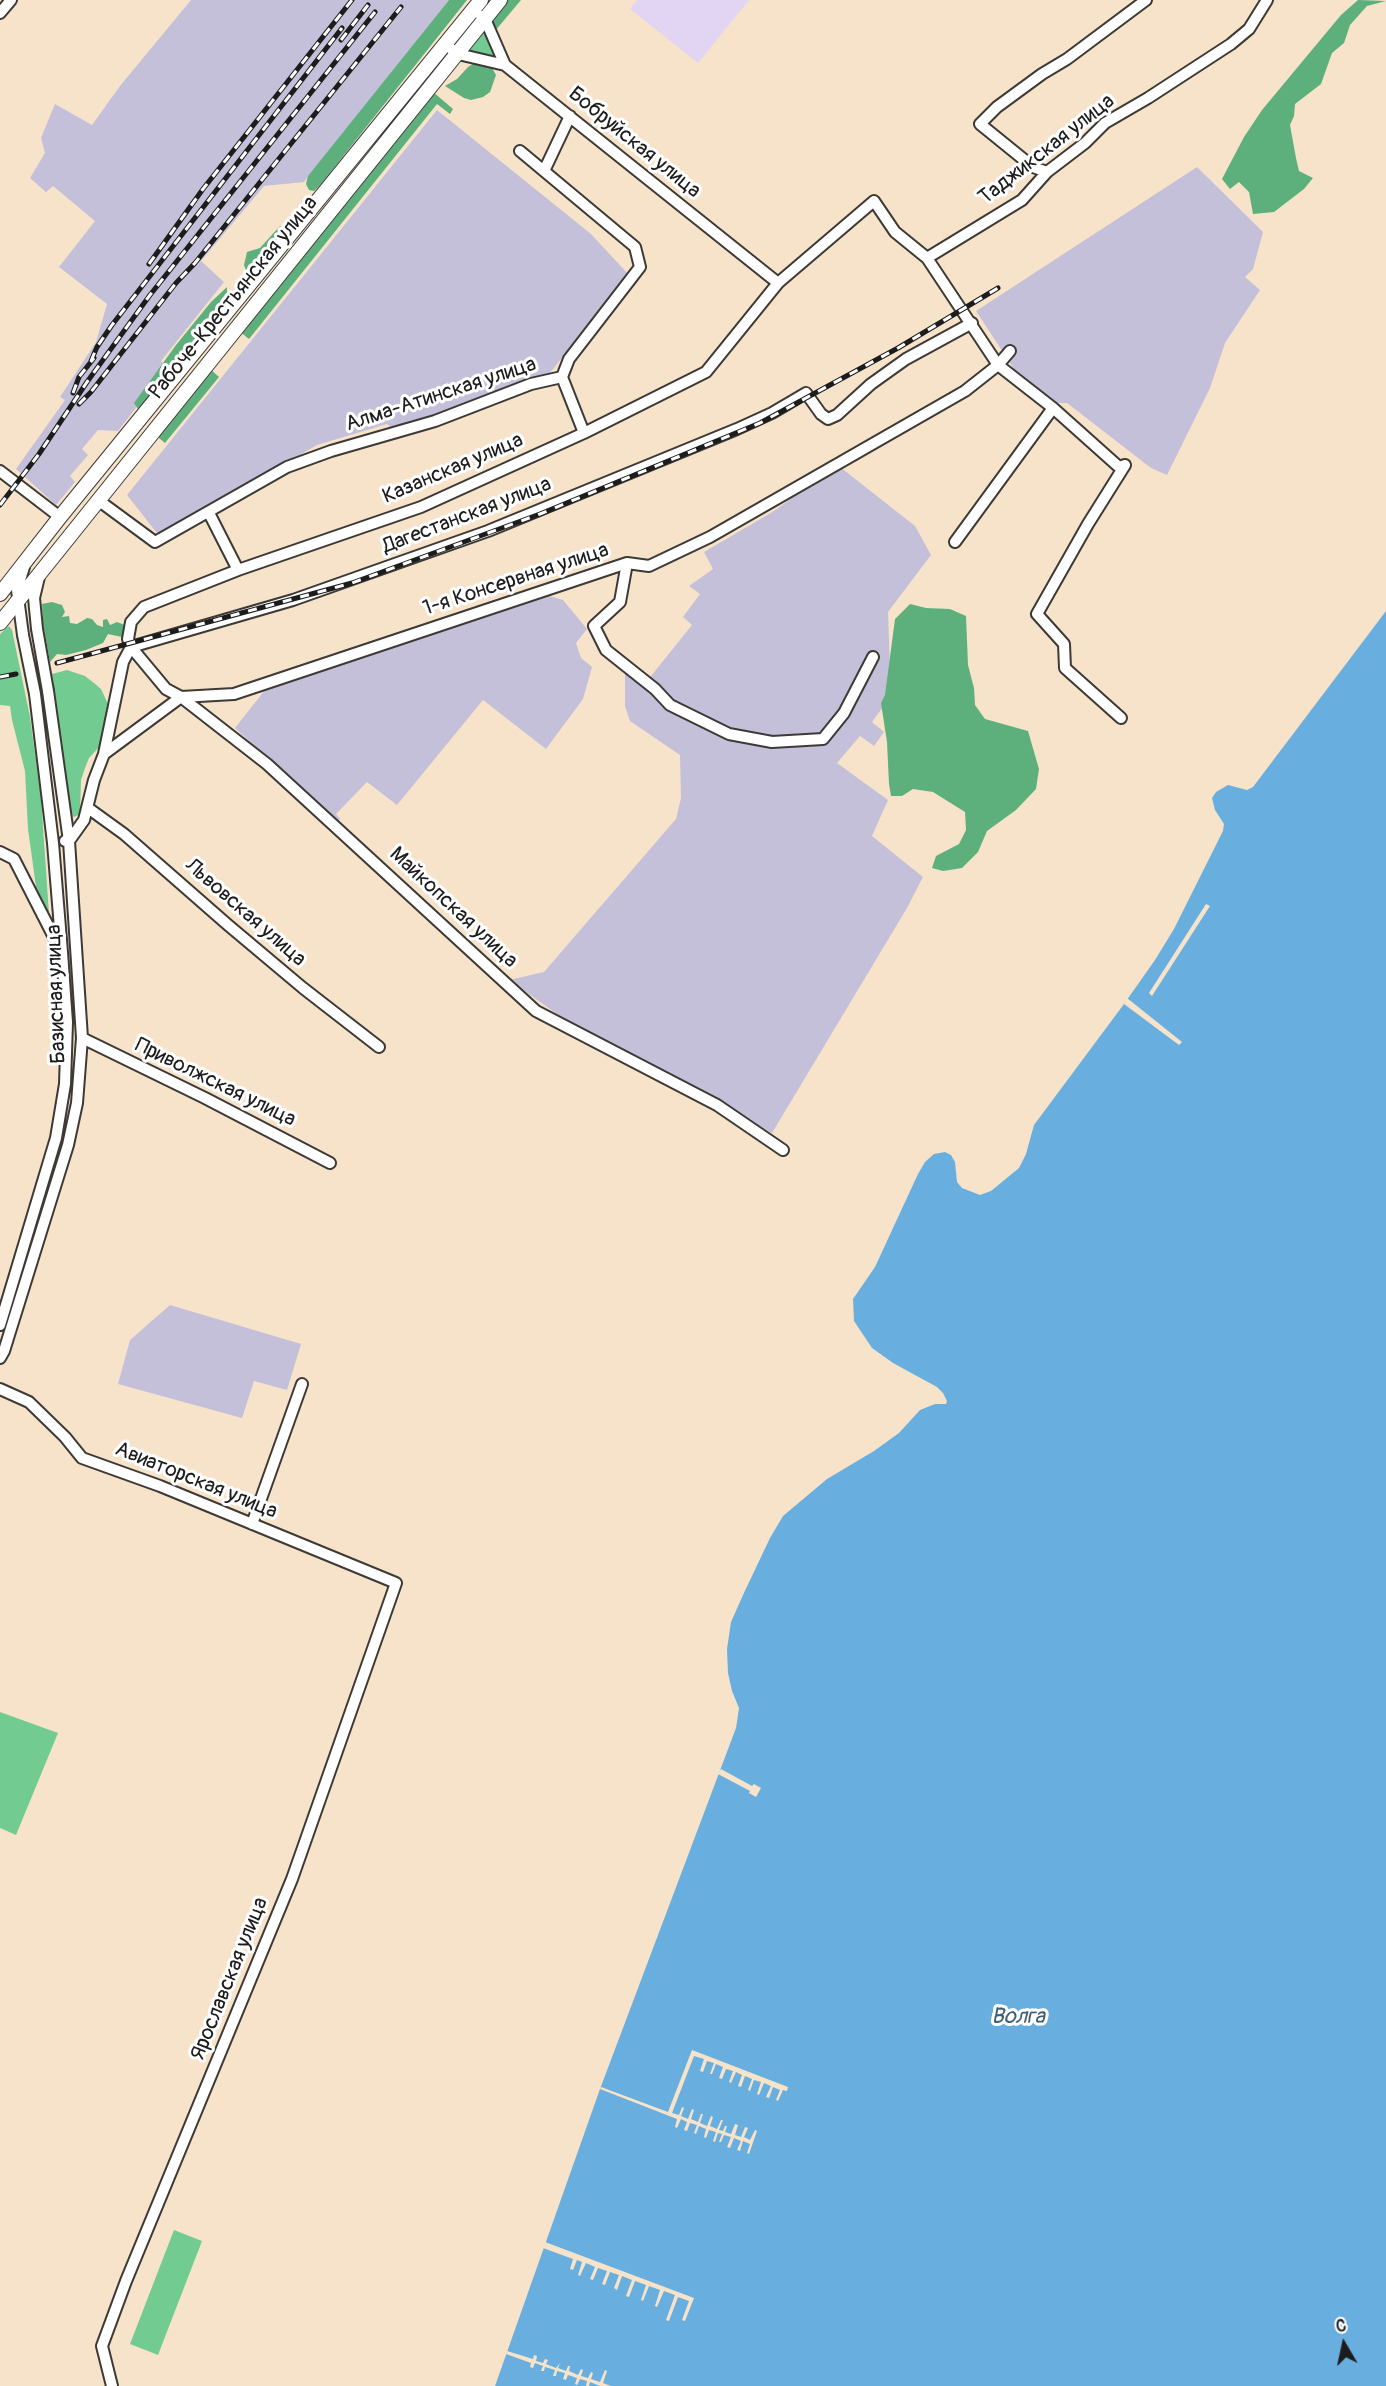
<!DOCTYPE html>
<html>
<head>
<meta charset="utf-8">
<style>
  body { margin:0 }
  #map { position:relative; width:1386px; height:2386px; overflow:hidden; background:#f6e3ca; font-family:Pangolin,sans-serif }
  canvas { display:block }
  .north { position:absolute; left:1314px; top:2314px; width:60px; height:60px; -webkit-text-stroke:4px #fff; paint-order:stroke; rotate:351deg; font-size:16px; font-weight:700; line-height:24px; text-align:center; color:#1c1c1c }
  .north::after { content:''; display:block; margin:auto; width:21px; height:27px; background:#1c1c1c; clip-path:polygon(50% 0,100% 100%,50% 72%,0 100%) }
</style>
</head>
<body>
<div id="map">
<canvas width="1386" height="2386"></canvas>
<div class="north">С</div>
</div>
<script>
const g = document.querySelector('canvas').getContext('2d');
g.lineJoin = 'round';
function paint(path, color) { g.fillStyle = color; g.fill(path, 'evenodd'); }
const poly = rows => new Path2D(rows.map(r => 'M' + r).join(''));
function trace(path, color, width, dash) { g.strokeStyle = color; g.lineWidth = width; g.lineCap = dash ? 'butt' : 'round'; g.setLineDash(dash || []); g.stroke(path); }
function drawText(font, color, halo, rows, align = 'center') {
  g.font = font + ' Pangolin,sans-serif'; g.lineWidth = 6; g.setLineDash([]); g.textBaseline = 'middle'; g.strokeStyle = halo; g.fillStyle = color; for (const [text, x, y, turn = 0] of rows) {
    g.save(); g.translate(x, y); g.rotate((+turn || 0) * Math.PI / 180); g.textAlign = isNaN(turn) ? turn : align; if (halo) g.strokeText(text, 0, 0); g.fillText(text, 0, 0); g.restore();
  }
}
paint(poly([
  [637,0,749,0,698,63,630,9]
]), '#e2d4f3');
paint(poly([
  [191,0,449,0,304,182,264,186,201,261,224,282,161,361,167,368,118,431,98,430,82,449,88,455,70,476,75,482,56,505,16,469,65,400,60,397,96,342,107,304,59,267,95,221,53,186,46,192,30,178,45,153,41,138,55,104,92,125,120,86],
  [437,110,591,234,629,275,549,374,410,427,396,431,387,424,317,445,160,537,127,495],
  [1197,167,1263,232,1253,269,1245,277,1260,290,1225,343,1210,388,1167,475,1151,468,1067,403,1056,403,1014,369,976,311],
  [840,467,915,526,931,555,888,612,891,696,872,722,884,732,874,746,860,736,837,763,888,800,872,836,923,877,907,908,772,1133,574,1026,509,980,544,972,676,819,681,798,680,755,630,721,625,706,625,672,602,655,597,649,595,639,647,681,692,625,683,617,700,594,689,586,713,569,704,552,774,511,821,477],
  [550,596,563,600,587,629,576,643,581,658,592,667,583,699,546,749,483,700,397,805,367,782,336,814,340,819,337,823,235,728,265,690],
  [170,1305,301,1344,287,1390,254,1381,242,1418,118,1384,130,1340]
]), '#c5c0da');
paint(poly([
  [483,31,497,58,466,51],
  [9,626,12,630,30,717,41,797,49,914,38,901,28,829,25,771,12,720,10,706,0,705,0,634],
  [67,670,85,676,94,683,101,689,109,706,102,744,89,758,85,768,81,780,80,814,74,817,71,815,52,674],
  [0,1712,58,1733,16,1835,0,1828],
  [174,2230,202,2241,158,2355,130,2344]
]), '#72cc92');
paint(poly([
  [449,0,467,0,321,184,314,191,309,190,306,184,308,176],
  [507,0,521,0,495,31,491,26,491,19],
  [1358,0,1386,1,1367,6,1350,25,1344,43,1332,53,1321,84,1295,104,1294,116,1290,125,1296,158,1299,171,1313,178,1304,189,1274,212,1253,214,1249,192,1239,182,1230,189,1222,179,1244,137,1262,110,1341,15],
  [476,62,491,66,496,75,490,92,483,97,471,100,464,98,445,86,457,79,468,67],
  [432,91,453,109,450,114,437,104,249,339,239,331],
  [280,226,283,229,281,235,253,273,246,270,244,265,247,252,260,248],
  [227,287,227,301,143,410,138,409,134,403,176,345,211,302],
  [209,368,219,377,165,443,154,434],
  [52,602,62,605,65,612,62,617,69,616,70,623,77,624,87,618,92,619,97,625,103,627,103,620,107,619,110,625,117,622,127,626,126,636,122,637,108,634,103,643,86,650,66,655,57,654,50,662,43,624,42,604],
  [910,604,926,608,950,609,966,616,968,665,974,688,975,705,985,719,1028,731,1039,769,1036,789,1016,810,987,831,978,852,962,868,943,871,932,868,936,856,959,844,966,830,965,812,933,792,913,789,902,796,891,796,889,784,887,742,881,703,885,695,895,619]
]), '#5db07c');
paint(poly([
  [1386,611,1386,2386,495,2386,600,2089,736,1728,739,1708,732,1691,728,1673,727,1649,731,1622,743,1595,770,1538,783,1516,827,1479,874,1451,899,1433,920,1410,935,1404,946,1404,947,1401,943,1393,937,1387,893,1363,872,1348,854,1321,853,1299,875,1267,918,1174,925,1162,934,1154,945,1152,951,1155,955,1162,957,1182,962,1188,980,1195,991,1191,1019,1168,1026,1154,1034,1125,1124,1004,1155,960,1174,929,1223,831,1224,824,1215,810,1212,798,1216,792,1228,785,1247,790,1253,787]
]), '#68afdf');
paint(poly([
  [1206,904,1210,906,1152,996,1149,993],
  [1127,998,1182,1042,1179,1045,1124,1004],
  [721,1769,752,1786,754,1784,761,1788,756,1797,749,1793,750,1791,718,1774],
  [692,2050,788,2087,787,2091,783,2090,778,2101,776,2100,780,2090,773,2087,769,2098,766,2097,771,2086,764,2083,759,2095,757,2094,761,2082,754,2080,750,2091,748,2090,752,2079,745,2076,741,2087,738,2086,742,2075,736,2072,731,2083,729,2082,733,2071,726,2069,722,2079,719,2078,723,2067,716,2064,712,2074,710,2074,714,2063,707,2061,703,2072,700,2071,704,2059,694,2056,672,2113,679,2115,682,2107,684,2108,681,2116,688,2119,692,2109,694,2110,691,2119,698,2122,701,2114,703,2114,700,2123,707,2126,711,2116,713,2117,710,2126,717,2129,721,2120,723,2120,719,2130,723,2131,725,2126,727,2126,725,2132,731,2134,735,2124,738,2125,735,2135,741,2137,745,2127,748,2128,744,2137,750,2140,755,2130,757,2131,749,2154,747,2153,750,2144,743,2141,740,2151,737,2150,741,2141,734,2138,730,2148,727,2147,731,2137,724,2135,721,2142,719,2142,722,2134,718,2133,715,2142,713,2141,716,2132,709,2130,706,2138,704,2137,706,2129,699,2126,696,2134,694,2133,697,2125,690,2123,687,2131,684,2130,687,2122,681,2119,677,2128,675,2127,677,2119,600,2089,601,2087,668,2112],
  [545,2242,694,2298,685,2321,682,2320,689,2301,678,2297,669,2321,666,2320,675,2295,664,2291,657,2307,655,2306,660,2290,649,2286,643,2301,641,2300,646,2285,635,2281,629,2297,626,2296,632,2280,622,2276,617,2290,614,2288,619,2275,610,2272,605,2285,602,2284,607,2271,598,2268,593,2280,590,2279,595,2267,586,2263,580,2276,578,2275,582,2262,577,2260,573,2270,570,2269,573,2259,543,2248],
  [507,2351,533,2359,534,2355,537,2356,536,2361,543,2363,545,2359,548,2360,546,2364,556,2368,560,2363,558,2368,566,2371,568,2366,570,2366,569,2371,578,2375,581,2369,583,2370,581,2376,588,2378,591,2372,593,2373,591,2379,600,2382,605,2370,607,2371,603,2383,611,2386,600,2386,590,2382,589,2386,586,2386,587,2381,580,2379,577,2385,575,2384,577,2378,568,2375,566,2380,563,2379,565,2373,557,2371,556,2376,553,2376,555,2370,545,2367,544,2371,541,2371,543,2366,535,2363,533,2368,530,2367,531,2363,506,2354]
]), '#f6e3ca');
const minor = poly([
  [0,13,11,0],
  [481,16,485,19,505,65,778,283],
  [446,45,458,54,505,65],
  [544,171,570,116],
  [1047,172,1033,167,980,124,997,107,1042,74,1067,59,1146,0],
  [927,258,1022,200,1047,172,1085,143,1105,123,1148,98,1231,44,1249,29,1267,0],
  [562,377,584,433],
  [0,471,60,517],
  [98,500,155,542,287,467,331,451,435,421,531,384,562,377,569,359,640,267,635,247,520,151],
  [209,513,238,570],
  [955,542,1053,408],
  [627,563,620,602,594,626,606,650,655,689,670,705,729,734,772,742,823,739,844,713,873,657],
  [37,629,34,598,39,577],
  [23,635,17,590,24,567],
  [131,647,293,600,488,531,737,429,772,413,806,393,821,414,828,419,837,415,871,384,906,359,972,323],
  [1121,718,1065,668,1064,644,1037,614,1088,524,1125,465],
  [104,754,181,697,234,694,627,563,649,566,710,537,965,391,998,365,1010,351],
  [88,808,124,834,228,925,303,988,379,1047],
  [65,841,69,841,84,820,94,780,104,754,123,662,131,647],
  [0,852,14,859,60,949],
  [82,1038,205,1098,330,1163],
  [783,1150,717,1105,536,1011,267,764,181,697,166,689,131,647,128,639,131,622,144,607,238,570,421,507,584,433,706,372,778,283,874,201,895,232,927,258,998,365,1053,408,1119,467,1125,465],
  [0,1325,56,1138,65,1084,67,1022,62,952,53,843,35,694],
  [0,1358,4,1351,68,1145,77,1103,82,1038,69,841,48,691],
  [0,1389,29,1402,65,1437,82,1458,160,1486,396,1583,292,1879,126,2281,102,2346,112,2386],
  [252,1524,302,1384]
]);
const major = poly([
  [0,594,60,517,481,0],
  [0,623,500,0]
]);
trace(minor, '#3d3a36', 14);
trace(major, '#3d3a36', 16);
trace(minor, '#fff', 10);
trace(major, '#fff', 14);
const rail = poly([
  [341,40,368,5],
  [149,264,203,189,352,0],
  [91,361,97,347,112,325,342,28],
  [73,393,79,377,94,358],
  [79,404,91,392,176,283,195,263,401,7],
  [0,505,39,454,87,382,150,295,375,12],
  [57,663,352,583,540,514,760,423,898,348,998,288],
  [0,677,16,674]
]);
trace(rail, '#1c1c1c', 5);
trace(rail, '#fff', 3, [9]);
const minorBridge = poly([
  [37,629,48,691],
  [23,635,35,694]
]);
trace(minorBridge, '#3d3a36', 14, []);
trace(minorBridge, '#fff', 10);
drawText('21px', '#1c1c1c', '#fff', [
  ["Бобруйская улица",634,143,39],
  ["Таджикская улица",1047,150,-38],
  ["Рабоче-Крестьянская улица",234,298,-51],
  ["Алма-Атинская улица",441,395,-18],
  ["Казанская улица",453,469,-23],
  ["Дагестанская улица",467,516,-21],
  ["1-я Консервная улица",516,580,-18],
  ["Майкопская улица",453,908,43],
  ["Львовская улица",245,913,41],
  ["Базисная улица",57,994,-92],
  ["Приволжская улица",215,1083,26],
  ["Авиаторская улица",196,1481,22],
  ["Ярославская улица",230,1979,-68]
]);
drawText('italic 22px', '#3e5e74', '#fff', [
  ["Волга",1018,2017]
]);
</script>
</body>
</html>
